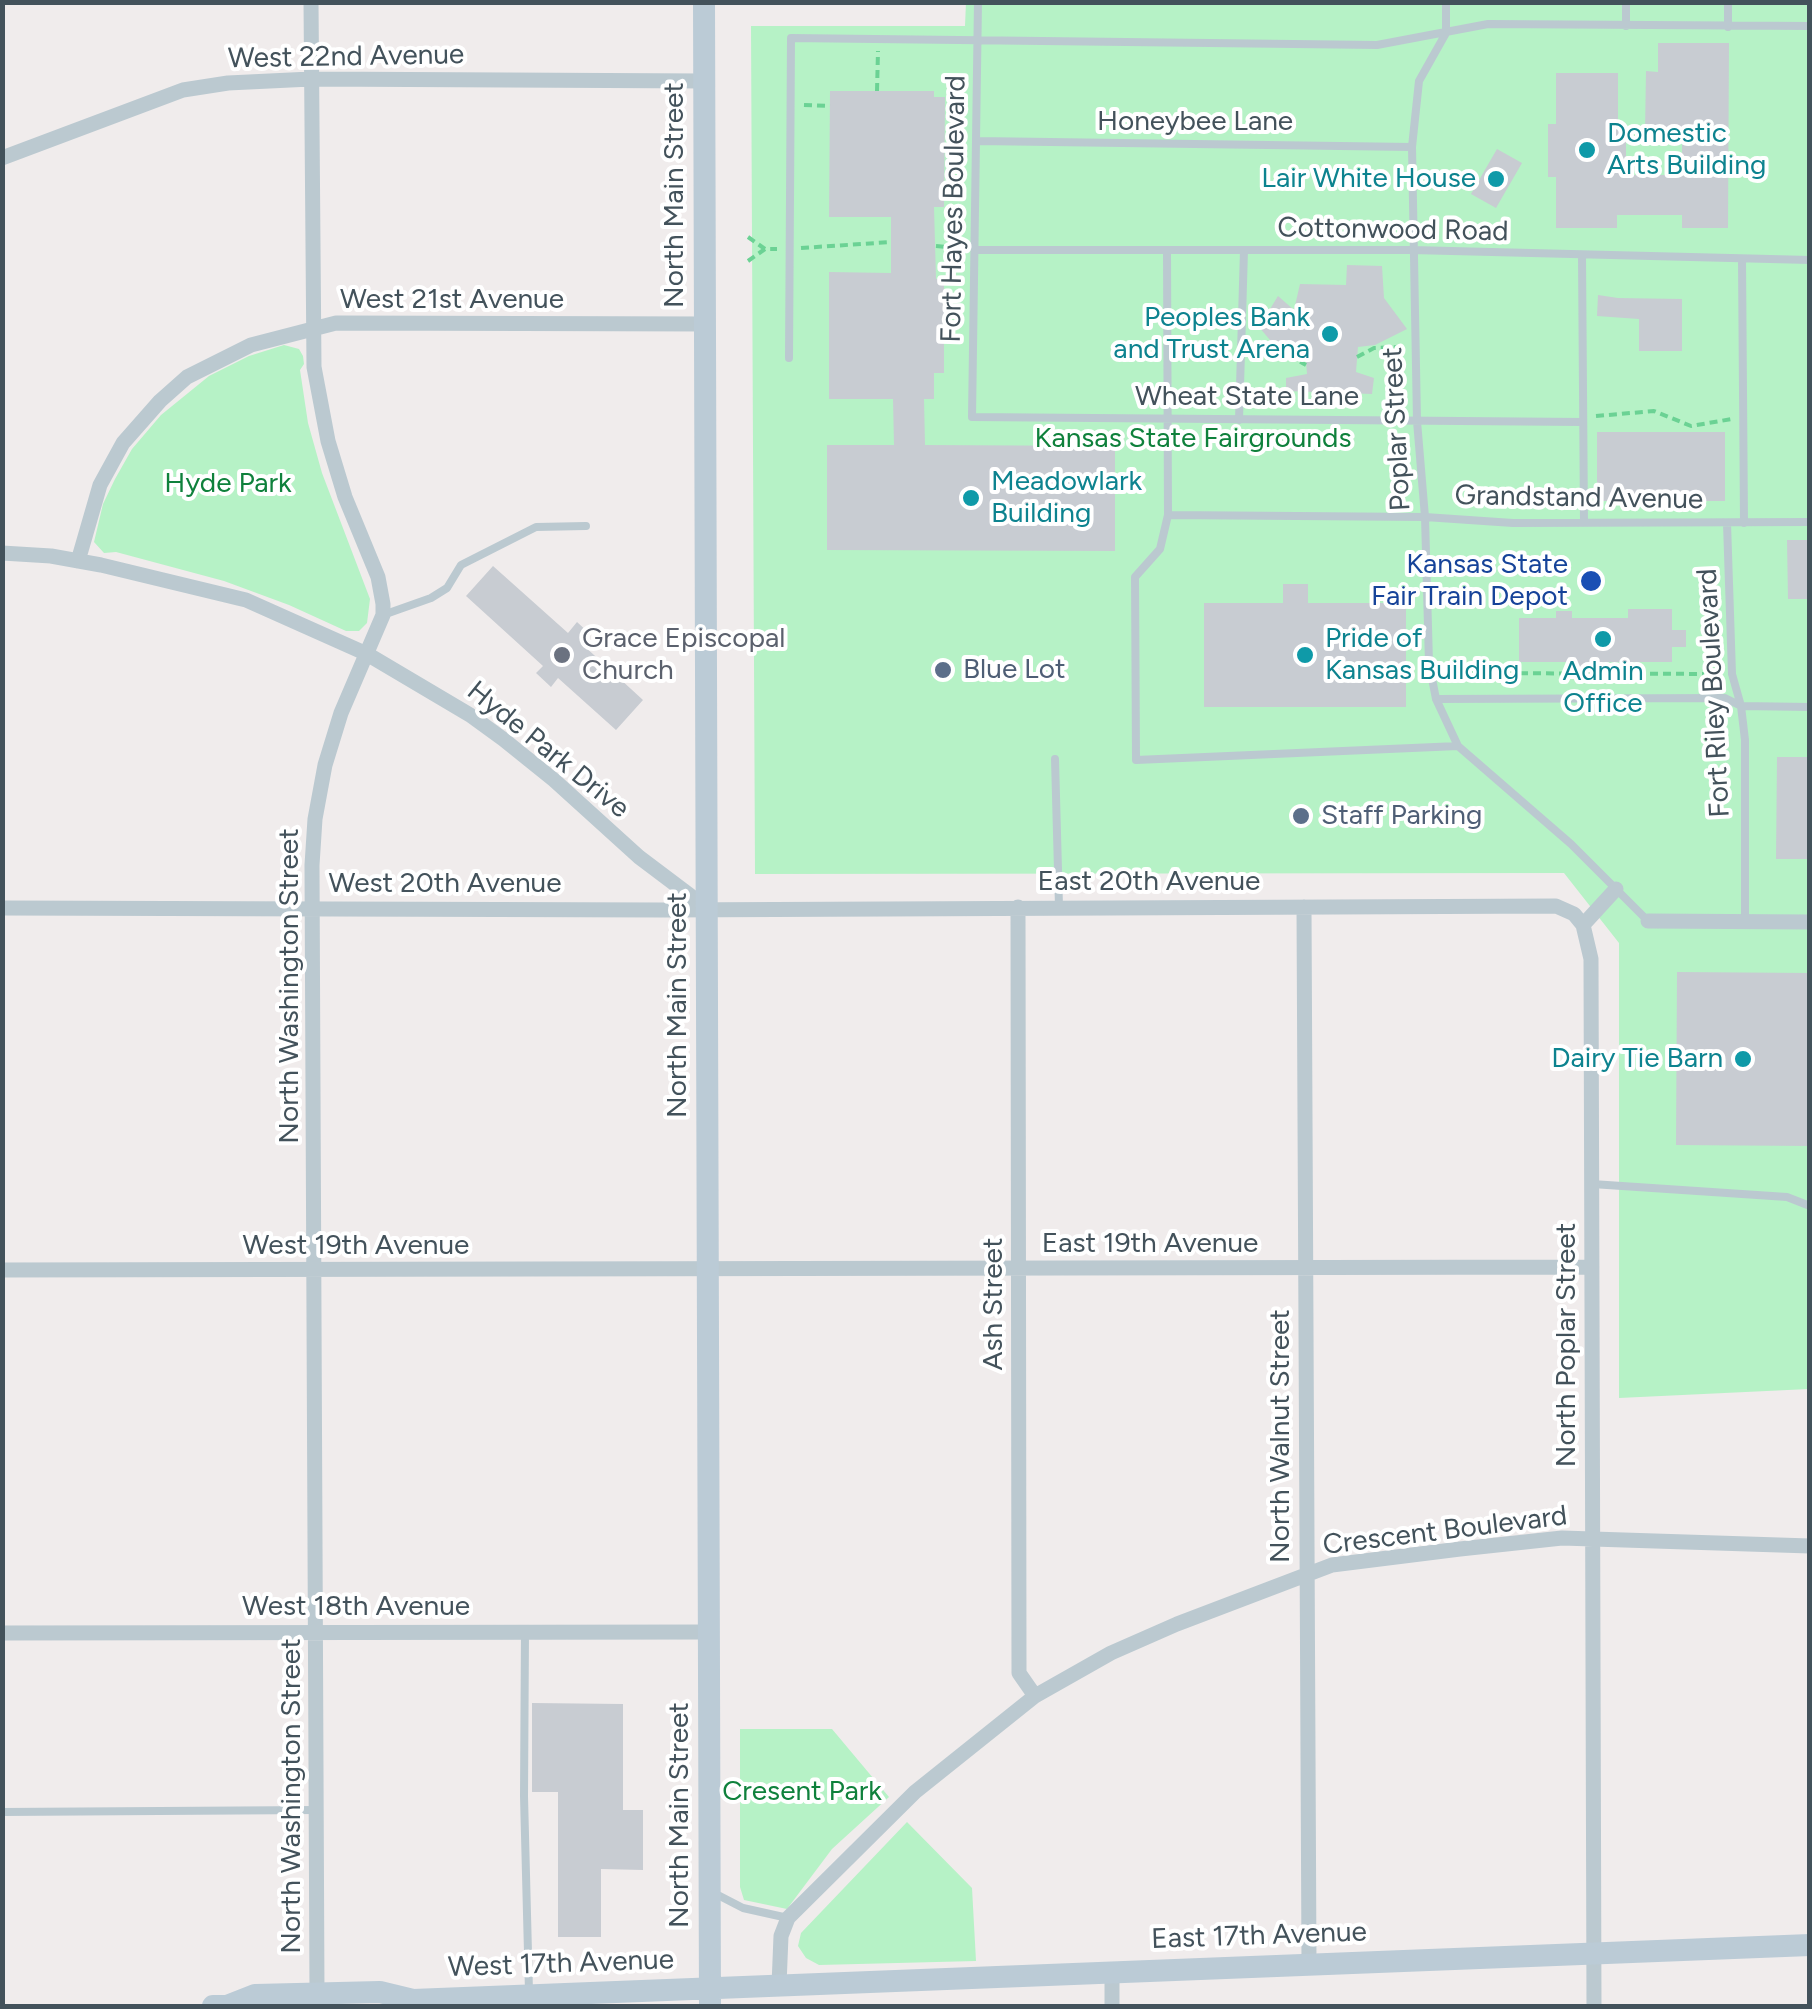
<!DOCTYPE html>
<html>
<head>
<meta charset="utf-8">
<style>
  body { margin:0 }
  #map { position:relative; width:1812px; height:2009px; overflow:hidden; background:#f0ecec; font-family:Figtree,sans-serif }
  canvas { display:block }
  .frame { position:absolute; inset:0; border:5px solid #43525b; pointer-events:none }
</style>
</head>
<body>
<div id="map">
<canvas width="1812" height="2009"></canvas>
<div class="frame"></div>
</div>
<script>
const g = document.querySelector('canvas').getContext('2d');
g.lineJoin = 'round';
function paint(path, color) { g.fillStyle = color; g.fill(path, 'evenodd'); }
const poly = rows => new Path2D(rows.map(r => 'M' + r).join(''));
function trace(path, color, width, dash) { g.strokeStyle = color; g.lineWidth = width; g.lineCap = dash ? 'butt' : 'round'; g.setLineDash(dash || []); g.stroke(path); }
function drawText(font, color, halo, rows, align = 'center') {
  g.font = font + ' Figtree,sans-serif'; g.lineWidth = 8; g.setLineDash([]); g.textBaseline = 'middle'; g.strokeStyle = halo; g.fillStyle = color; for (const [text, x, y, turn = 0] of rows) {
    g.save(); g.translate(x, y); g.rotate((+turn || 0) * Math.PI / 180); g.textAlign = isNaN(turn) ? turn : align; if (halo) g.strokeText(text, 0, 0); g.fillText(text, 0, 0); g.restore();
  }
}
paint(poly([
  [966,2,1809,3,1809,1389,1619,1398,1619,943,1564,873,755,874,751,26,965,26],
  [284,345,299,349,303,356,304,364,300,370,308,423,322,473,370,599,367,623,359,631,346,631,289,605,224,581,116,552,104,553,94,542,103,504,115,479,132,449,161,415,209,376,249,356],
  [740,1729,832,1729,889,1797,832,1849,787,1909,744,1900,740,1887],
  [907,1822,972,1888,976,1961,819,1965,806,1958,798,1946,801,1933]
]), '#b6f2c6');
paint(poly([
  [1658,43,1729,43,1728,228,1682,228,1682,215,1617,215,1617,228,1556,228,1556,177,1548,177,1548,124,1556,124,1556,73,1618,73,1618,124,1626,124,1626,175,1682,175,1682,132,1645,132,1646,71,1658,72],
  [830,91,934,91,934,97,945,97,944,207,934,207,936,279,944,279,944,373,934,373,934,399,924,399,925,445,1115,446,1115,551,827,550,827,445,894,445,893,399,829,399,829,272,891,273,891,217,829,217],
  [1497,149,1522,163,1496,208,1471,194],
  [1347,265,1382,266,1384,298,1407,329,1375,345,1358,347,1356,372,1374,378,1372,394,1286,391,1286,378,1307,374,1305,347,1270,347,1270,340,1259,327,1278,296,1294,310,1300,284,1346,285],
  [1598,295,1618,298,1682,299,1682,351,1639,351,1639,319,1597,316],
  [1597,432,1725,432,1725,501,1597,501],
  [1787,540,1809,540,1809,599,1788,599],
  [493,566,568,633,577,622,590,634,582,644,643,700,616,730,558,678,551,687,536,673,543,666,466,596],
  [1283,584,1308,584,1308,603,1406,603,1406,707,1204,707,1204,603,1283,603],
  [1628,609,1672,609,1672,630,1686,630,1686,647,1672,647,1672,662,1604,662,1604,672,1578,672,1578,662,1519,662,1519,618,1556,618,1556,611,1572,611,1572,618,1628,618],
  [1777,757,1810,757,1810,859,1776,859],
  [1677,972,1810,973,1810,1146,1676,1145],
  [532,1703,623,1704,623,1810,643,1810,643,1870,601,1869,601,1937,558,1937,558,1792,532,1792]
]), '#c8ccd2');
trace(poly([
  [877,91,878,51],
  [804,105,830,106],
  [748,237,765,249,777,249],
  [936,246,961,248],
  [801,248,891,242],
  [748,261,765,249],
  [1251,349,1281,351,1306,365],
  [1357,357,1374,348,1405,347],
  [1596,416,1654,411,1691,426,1732,419],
  [1442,673,1722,674]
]), '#6bd294', 4, [8, 5]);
trace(poly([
  [978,2,972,417,1582,422],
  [1446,2,1446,33,1419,81,1412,147,1417,421,1425,517,1429,663,1436,699,1458,746,1571,844,1648,921],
  [1626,2,1626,26],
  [1728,27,1728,2],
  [978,141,1412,147],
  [977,250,1412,250,1810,260],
  [1167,251,1168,515,1160,549,1135,577,1136,760,1458,746],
  [1582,256,1584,523],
  [1742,260,1744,523],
  [789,358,791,38,1377,45,1488,24,1810,26],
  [1239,420,1244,250],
  [1168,515,1425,517,1513,523,1810,522],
  [1727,523,1732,674,1741,706,1745,740,1745,921],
  [383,615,431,598,447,588,461,565,536,527,586,526],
  [1436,699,1725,698,1741,706,1810,707],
  [1055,759,1059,907],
  [1592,1184,1787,1197,1810,1206],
  [525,1632,524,1796,529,1992],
  [2,1812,317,1810],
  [712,1892,743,1908,788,1918]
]), '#bbc9d0', 8);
trace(poly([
  [311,2,314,367,328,441,345,497,378,577,383,604,383,615,341,713,325,765,315,819,312,865,317,1993],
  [2,158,183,90,228,83,311,79,704,81],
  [2,553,51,556,101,565,246,600,367,654,470,715,503,739,554,780,639,857,708,909],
  [78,561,100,485,123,443,160,401,187,377,251,345,336,323,706,324],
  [1018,907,1019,1673,1035,1696],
  [1304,907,1309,1964],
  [2,908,663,910,1556,906,1574,914,1583,925,1591,959,1594,2006],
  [1648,921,1810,922],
  [1583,925,1616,889],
  [2,1270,1592,1267],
  [2,1633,709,1632],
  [1112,1971,1112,2006],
  [779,1985,781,1936,788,1918,915,1792,1035,1696,1111,1653,1177,1624,1332,1565,1460,1549,1562,1538,1810,1546]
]), '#bbc9d0', 15);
trace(poly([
  [704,2,710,2006],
  [213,2006,227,2006,255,1995,380,1992,413,2000,1810,1945]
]), '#bbcbd6', 22);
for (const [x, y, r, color] of [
  [1587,150,10,"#0f9aa8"],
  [1496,179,10,"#0f9aa8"],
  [1330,334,10,"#0f9aa8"],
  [971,498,10,"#0f9aa8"],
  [1591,581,12,"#1a4fb4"],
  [1603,639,10,"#0f9aa8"],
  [562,655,10,"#6b7280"],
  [1305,655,10,"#0f9aa8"],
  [943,670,10,"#5c6f8a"],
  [1301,816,10,"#5c6f8a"],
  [1743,1059,10,"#0f9aa8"]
]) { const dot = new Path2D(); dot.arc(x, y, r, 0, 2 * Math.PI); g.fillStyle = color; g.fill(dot); trace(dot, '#fff', 4); }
drawText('28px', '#43525b', '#fff', [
  ["West 22nd Avenue",346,57,-1],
  ["Honeybee Lane",1195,122],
  ["North Main Street",675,195,-90],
  ["Fort Hayes Boulevard",954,209,-89],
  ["Cottonwood Road",1393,230,1],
  ["West 21st Avenue",452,300],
  ["Wheat State Lane",1247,397],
  ["Poplar Street",1397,429,-93],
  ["Grandstand Avenue",1579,498,1],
  ["Fort Riley Boulevard",1714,693,-93],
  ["Hyde Park Drive",548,750,39],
  ["East 20th Avenue",1149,882],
  ["West 20th Avenue",445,884],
  ["North Washington Street",290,986,-90],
  ["North Main Street",678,1005,-90],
  ["East 19th Avenue",1150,1244],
  ["West 19th Avenue",356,1246],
  ["Ash Street",994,1304,-90],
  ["North Poplar Street",1567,1345,-90],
  ["North Walnut Street",1281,1436,-90],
  ["Crescent Boulevard",1445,1531,-7],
  ["West 18th Avenue",356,1607],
  ["North Washington Street",292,1796,-90],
  ["North Main Street",680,1815,-90],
  ["East 17th Avenue",1259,1936,-2],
  ["West 17th Avenue",561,1964,-2]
]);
drawText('28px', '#0d838f', '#fff', [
  ["Domestic",1607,134],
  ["Arts Building",1607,166],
  ["Lair White House",1476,179,"right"],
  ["Peoples Bank",1310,318,"right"],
  ["and Trust Arena",1310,350,"right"],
  ["Meadowlark",991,482],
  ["Building",991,514],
  ["Pride of",1325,639],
  ["Kansas Building",1325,671],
  ["Admin",1603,672,"center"],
  ["Office",1603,704,"center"],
  ["Dairy Tie Barn",1723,1059,"right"]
], 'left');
drawText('28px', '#0f813c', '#fff', [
  ["Kansas State Fairgrounds",1193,439],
  ["Hyde Park",228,484],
  ["Cresent Park",802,1792]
]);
drawText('28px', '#164399', '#fff', [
  ["Kansas State",1568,565],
  ["Fair Train Depot",1568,597]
], 'right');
drawText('28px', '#5b616d', '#fff', [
  ["Grace Episcopal",582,639],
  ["Church",582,671]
], 'left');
drawText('28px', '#4e5e75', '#fff', [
  ["Blue Lot",963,670],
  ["Staff Parking",1321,816]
], 'left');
</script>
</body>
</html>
